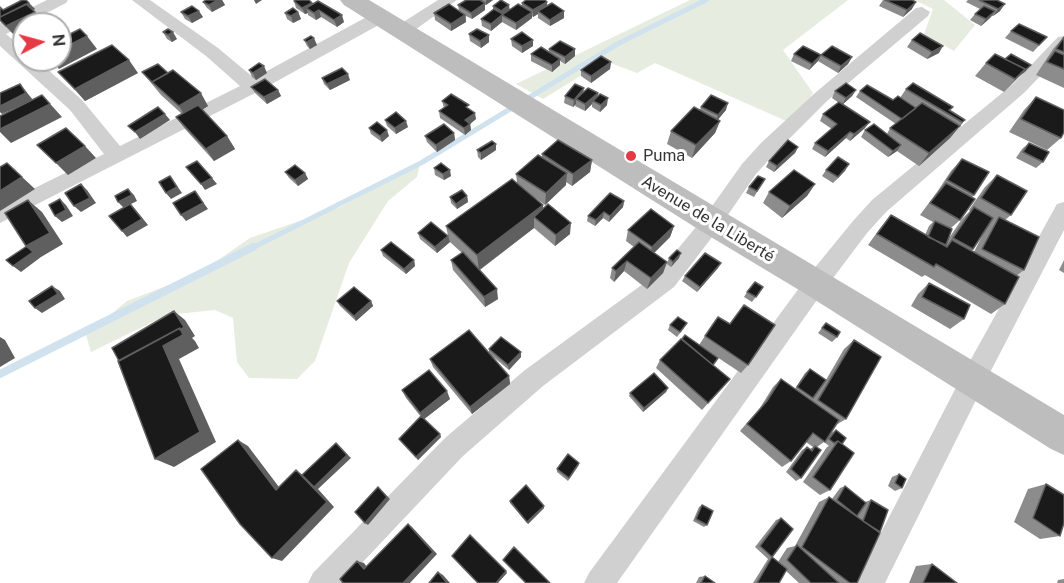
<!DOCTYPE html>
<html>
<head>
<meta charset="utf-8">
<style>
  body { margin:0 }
  #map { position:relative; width:1064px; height:583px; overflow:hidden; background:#fff; font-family:"Public Sans",sans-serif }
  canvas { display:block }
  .north { position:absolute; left:12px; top:12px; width:60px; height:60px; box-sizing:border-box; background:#fff; border:2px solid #adadad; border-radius:50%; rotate:84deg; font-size:16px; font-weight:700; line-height:24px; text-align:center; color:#333 }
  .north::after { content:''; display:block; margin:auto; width:21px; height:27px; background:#e63946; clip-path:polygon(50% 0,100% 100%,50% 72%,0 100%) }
</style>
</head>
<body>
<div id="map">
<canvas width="1064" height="583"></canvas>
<div class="north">N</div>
</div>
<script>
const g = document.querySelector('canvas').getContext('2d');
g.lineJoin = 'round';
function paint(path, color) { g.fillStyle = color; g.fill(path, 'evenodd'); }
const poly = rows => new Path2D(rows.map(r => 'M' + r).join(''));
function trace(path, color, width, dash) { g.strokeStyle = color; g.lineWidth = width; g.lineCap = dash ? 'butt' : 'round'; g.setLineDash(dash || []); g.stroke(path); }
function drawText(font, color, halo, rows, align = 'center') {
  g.font = font + ' "Public Sans",sans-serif'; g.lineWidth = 6; g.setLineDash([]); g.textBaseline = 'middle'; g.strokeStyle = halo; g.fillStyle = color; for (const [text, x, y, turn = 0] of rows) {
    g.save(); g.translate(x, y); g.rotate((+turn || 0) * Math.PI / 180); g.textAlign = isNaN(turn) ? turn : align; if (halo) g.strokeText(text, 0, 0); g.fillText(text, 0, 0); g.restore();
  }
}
paint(poly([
  [690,0,848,0,783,50,813,93,793,124,655,63,637,73,605,61,543,99,516,84],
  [915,0,944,0,975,25,954,51,924,34,933,9],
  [420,164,417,177,388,201,349,263,315,361,297,379,249,378,237,362,233,318,215,310,167,315,91,352,86,335,127,301,198,274,250,238,340,207]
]), '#e6ecdf');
trace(poly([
  [250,249,421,163,619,43,706,0]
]), '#cfe2ee', 5);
trace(poly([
  [0,374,253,247]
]), '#cfe2ee', 8);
paint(poly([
  [47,0,68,0,66,3,6,34,24,49,24,60,37,60,82,100,120,146,240,86,206,56,132,0,150,0,218,48,254,78,374,13,380,12,388,17,386,21,259,91,0,223,0,205,104,154,70,110,0,46,0,23,47,0],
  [438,0,457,0,409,34,397,34,395,30,397,26,438,0],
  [922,7,930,12,928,16,827,101,775,153,756,174,719,228,674,287,543,386,463,456,343,583,308,583,313,573,445,438,525,370,658,273,705,216,742,164,761,143,815,93,916,8,922,7],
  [1064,36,1064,51,1025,92,886,212,867,233,824,290,617,583,584,583,589,573,808,276,853,221,872,200,1013,84,1058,37,1064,36],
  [1064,202,1064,230,983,386,885,583,855,583,965,370,1057,204,1064,202]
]), '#d0d0d0');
paint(poly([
  [340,0,369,0,1064,415,1064,455,1051,449,804,293,701,231,344,5,340,0]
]), '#bdbdbd');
paint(poly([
  [206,0,222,0,225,5,212,12,207,8,203,2],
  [466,0,493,0,486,5,485,5,485,10,472,19,466,16,466,22,451,31,435,20,434,13,459,11,458,5],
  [883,0,912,0,912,9,903,17,879,6],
  [968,0,997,0,1000,11,993,16,992,16,981,26,970,20,975,14,980,9,966,2],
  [294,1,313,4,344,22,337,27,321,17,316,20,308,15,308,13,305,14,296,8],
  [547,2,547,6,564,18,550,26,538,18,538,14,533,17,532,16,532,18,516,30,502,22,491,31,482,26,481,19,493,10,493,6,509,10,522,6,522,3],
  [29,3,35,9,33,10,24,24,24,36,18,39,0,21,0,7,3,10],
  [181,12,203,17,192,23,185,19],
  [298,12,301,19,293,23,287,19,285,13],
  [1011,31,1047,37,1033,52,1005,38],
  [163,32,177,39,172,42,167,39],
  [469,34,489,42,481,48,470,41],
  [1064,37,1064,88,1036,75,1053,49],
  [511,39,533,46,522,53,512,46],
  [304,40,317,45,310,49,307,46],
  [912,40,939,53,927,59,907,47],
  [549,49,575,56,565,64,560,61,560,65,552,72,531,61,531,54,549,52],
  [794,54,821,55,818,61,809,70,791,61],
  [821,55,852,57,848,64,838,73,818,61],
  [1005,59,1031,65,1004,92,975,76,986,63],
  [611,62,610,69,591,83,581,76,581,70],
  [249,70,267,73,256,80,252,77],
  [58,72,138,73,85,101],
  [142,72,168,73,208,106,202,110,227,136,235,149,214,161,185,129,176,117,182,114,161,95],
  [322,78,350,80,330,90,324,84],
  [251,87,278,90,281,96,267,104,255,93],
  [906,89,953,107,950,111,965,120,950,138,919,166,897,151,888,157,861,137,865,130,887,134,890,128,896,124,856,97,860,91,893,100,900,98],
  [856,90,852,96,842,105,865,128,850,141,846,138,825,157,812,149,815,143,832,129,820,121,823,114,839,103,832,98,835,91],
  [583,93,598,93,597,96,607,105,600,112,592,107,592,104,585,111,575,106,576,104,573,107,564,103,565,96],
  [1036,97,1061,138,1047,150,1009,132,1024,110],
  [442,101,470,109,476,119,470,124,471,130,465,135,440,118,439,111,444,108],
  [701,107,726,110,718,119,720,121,715,133,692,158,667,144,671,131,700,110],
  [385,120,408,127,396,134,387,126],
  [369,128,389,136,382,142,371,134],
  [454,133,455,140,437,152,427,142,425,136],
  [1029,143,1043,162,1036,168,1016,158,1022,149],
  [798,147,795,153,774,172,766,167,769,161],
  [477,150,496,150,481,160,478,157],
  [542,154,592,160,590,172,572,186,566,182,566,185,545,205,534,197,543,208,570,234,555,246,534,228,480,270,498,299,485,307,453,270,451,260,462,253,450,242,437,253,420,239,418,233,448,236,446,226,517,182,516,174,542,157],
  [962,159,974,195,972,197,960,220,951,228,949,238,962,219,970,211,969,210,985,187,997,175,1011,215,1005,220,1024,270,1016,276,1005,304,991,314,925,275,922,277,868,245,881,227,891,215,925,235,929,226,933,222,920,215,937,192,951,171],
  [985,230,974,252,972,251,973,249],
  [849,164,833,183,822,176,826,170],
  [434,168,451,176,444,180,435,175],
  [285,172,305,173,308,179,298,186,289,178],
  [765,179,754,197,746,193,749,187],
  [815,184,807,196,782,218,763,203,769,192],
  [467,196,468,202,457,209,451,203,450,197],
  [624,201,623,207,609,222,603,218,595,226,587,221,588,216],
  [674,226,670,237,654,253,667,262,663,273,647,289,624,271,614,282,610,278,612,268,634,247,626,241,628,230],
  [381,250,414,260,415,266,406,274,383,256],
  [669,258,679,258,671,267,667,264],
  [1064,260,1064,273,1059,270],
  [718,268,697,292,682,281,685,276],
  [929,283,964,319,950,329,911,306,918,294],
  [763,287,752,302,744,297,747,292],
  [337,301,371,301,373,306,356,321,340,306],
  [826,323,837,337,832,342,818,333],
  [670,325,684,328,677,337,668,330],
  [705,336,748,365,741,373,699,345],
  [854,340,846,419,836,425,831,433,836,430,842,444,830,490,820,495,803,482,827,447,829,446,824,442,817,447,801,478,796,481,786,472,802,450,807,447,810,449,813,447,806,442,791,461,782,467,740,431,760,408,773,387,781,379,795,389,805,373,810,369,826,380,844,349],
  [489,349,521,352,521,357,509,370,491,355,509,376,510,384,472,414,433,367,430,359,489,353],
  [660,360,713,365,723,387,702,410,656,368],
  [668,388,666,392,643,412,629,396,630,393],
  [402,390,450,399,424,419,440,434,441,437,418,460,399,439,421,417,406,398],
  [579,465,568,481,557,472,557,469],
  [899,474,902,488,895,491,888,486,892,477],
  [1046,484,1060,536,1040,539,1014,522,1028,489],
  [845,486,865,502,871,500,880,532,879,532,857,583,799,583,786,571,779,583,753,583,768,559,772,557,778,562,787,548,795,546,819,502,829,497,832,499,840,488],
  [510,501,544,506,544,508,528,524,510,503],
  [702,505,707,525,704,527,693,521,699,507],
  [781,518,772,557,768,559,755,547,776,520],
  [932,564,957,583,909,583,916,566],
  [705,576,715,583,696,583,699,577],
  [1064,579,1064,583,1057,583,1058,580]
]), '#8c8c8c');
paint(poly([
  [218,0,222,0,225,5,212,12,209,5],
  [254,0,262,0,256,4],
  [486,0,493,0,486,5],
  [547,2,547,8,538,11,538,14,533,17,533,10],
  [916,2,912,9,903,17,907,10],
  [29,3,35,9,5,25,0,20],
  [312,3,315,9,306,8,308,13,305,14,302,8],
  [485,3,485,10,472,19,471,13],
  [1005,4,1000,11,993,16,998,9],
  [509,5,510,12,502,15,502,22,491,31,491,24,501,16,501,11],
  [319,10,321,17,316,20,314,13],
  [199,11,203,17,192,23,188,16],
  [564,11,564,18,550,26,550,20],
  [995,11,990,18,981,26,986,19],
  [35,12,45,24,24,24,24,36,18,39,6,26],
  [298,12,301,19,293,23,291,16],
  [532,12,532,18,516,30,516,23],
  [342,15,344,22,337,27,334,20],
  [465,15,466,22,451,31,451,24],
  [173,32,177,39,172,42,168,35],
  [489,35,489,42,481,48,480,41],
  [87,36,97,49,59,69,51,60,60,60,60,50],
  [314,38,317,45,310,49,307,42],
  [533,40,533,46,522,53,522,46],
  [943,46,939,53,927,59,932,52],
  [575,49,575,56,565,64,565,57],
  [821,55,818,61,809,70,812,64],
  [852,57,848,64,838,73,841,66],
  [560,59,560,65,552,72,552,65],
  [129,60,138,73,85,101,75,89],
  [611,62,610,69,591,83,591,76],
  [1031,65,1025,72,1018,77,1004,92,1022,72],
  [264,66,267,73,256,80,253,73],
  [348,74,350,80,330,90,327,84],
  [20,84,33,100,2,114,0,112,0,106],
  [584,88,583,94,576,99,576,104,573,107,574,100],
  [278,90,281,96,267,104,264,97],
  [856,90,852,96,842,105,846,98],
  [201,93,208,106,187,119,179,106],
  [598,93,597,100,593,101,592,104,585,111,585,104],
  [42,95,62,117,11,143,0,132,0,129],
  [608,98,607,105,600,112,601,105],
  [728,103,726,110,716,122,718,115],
  [475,113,476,119,470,124,471,130,465,135,464,128,465,120],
  [165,114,170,120,140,139,135,132],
  [965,120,950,138,919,166,929,153,955,130],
  [406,121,408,127,396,134,395,128],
  [720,121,715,133,692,158,696,145],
  [870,122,865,128,850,141,854,134],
  [387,130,389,136,382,142,380,136],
  [850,132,846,138,825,157,828,151],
  [454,133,455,140,437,152,436,145],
  [227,136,235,149,214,161,206,149],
  [496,144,496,150,481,160,481,153],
  [901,145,897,151,888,157,893,151],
  [85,146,96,158,68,175,56,163],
  [798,147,795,153,774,172,777,166],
  [592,160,590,172,572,186,573,174],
  [7,163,35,189,0,211,0,191],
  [849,164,845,171,833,183,838,177],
  [450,170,451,176,444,180,443,174],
  [305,173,308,179,298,186,295,180],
  [567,173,566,185,545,205,546,193],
  [170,176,182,193,171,199,166,193],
  [212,178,217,184,205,190,201,184],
  [81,184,87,190,96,203,81,212,74,206],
  [815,184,807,196,782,218,790,206],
  [128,189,134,195,137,201,131,204,148,225,127,237,122,231,124,208,118,202],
  [195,191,208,209,186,221,181,215],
  [467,196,468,202,457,209,456,204],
  [60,199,66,205,73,216,62,222,55,216],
  [28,200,42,212,63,244,41,257,21,272,13,266,26,246],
  [624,201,623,207,609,222,610,216],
  [543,205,543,221,534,217,534,228,479,270,477,255],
  [604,212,603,218,595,226,596,220],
  [571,223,570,234,555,246,556,235],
  [674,226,670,237,649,258,652,247],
  [448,236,450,242,437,253,435,247],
  [681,253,679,258,671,267,673,262],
  [414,260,415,266,406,274,404,269],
  [627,261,624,271,614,282,616,271],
  [667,262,663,273,647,289,651,278],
  [721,263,718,268,697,292,700,287],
  [52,286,60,291,65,299,42,313,35,308],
  [497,289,498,299,485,307,484,297],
  [371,301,373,306,356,321,354,316],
  [174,311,185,320,195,336,192,338,195,341,199,348,179,359,216,442,174,467,155,459,135,374],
  [0,337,5,340,15,358,0,367],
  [521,352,521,357,509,370,508,365],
  [509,376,510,384,472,414,470,407],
  [668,388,666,392,643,412,644,408],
  [447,391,450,399,423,420,420,413],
  [440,434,441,437,418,460,416,457],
  [238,440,248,446,285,495,276,490],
  [336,443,351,458,318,489,334,507,282,561,272,558,296,470,304,476],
  [378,487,390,499,368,525,365,523],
  [544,506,544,508,528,524,527,522],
  [408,524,412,527,437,554,410,583,403,583],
  [357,561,364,563,370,571,364,569],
  [506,571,507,573,498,583,496,583],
  [438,572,443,575,450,583,447,583]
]), '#5f5f5f');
const building = poly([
  [22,0,26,0,29,3,0,17,0,7,3,10,22,0],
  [206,0,218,0,209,5,203,2,206,0],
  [295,0,309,0,312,3,302,8,294,1,295,0],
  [466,0,480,0,485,3,471,13,458,5,466,0],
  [501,0,509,5,501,11,493,6,501,0],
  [526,0,545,0,547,2,533,10,522,3,526,0],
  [885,0,912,0,916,2,907,10,885,0],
  [979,0,997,0,1005,4,998,9,979,0],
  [318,1,342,15,334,20,319,10,314,13,306,8,318,1],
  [552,3,564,11,550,20,538,11,552,3],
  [26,4,35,12,6,26,0,20,0,17,26,4],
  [449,4,465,15,451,24,434,13,449,4],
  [518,4,532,12,516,23,502,15,518,4],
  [192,6,199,11,188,16,181,12,192,6],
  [984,6,995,11,986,19,975,14,984,6],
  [293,8,298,12,291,16,285,13,293,8],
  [494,9,503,14,491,24,481,19,494,9],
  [1019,24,1047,37,1039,45,1011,31,1019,24],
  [80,29,87,36,60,50,60,39,80,29],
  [168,29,173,32,168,35,163,32,168,29],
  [477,29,489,35,480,41,469,34,477,29],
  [522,32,533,40,522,46,511,39,522,32],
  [920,33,943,46,932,52,912,40,920,33],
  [311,36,314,38,307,42,304,40,311,36],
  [1064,37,1064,52,1056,49,1064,37],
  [560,41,575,49,565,57,549,49,560,41],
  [112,45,129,60,75,89,58,72,112,45],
  [803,46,821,55,812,64,794,54,803,46],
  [832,46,852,57,841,66,821,55,832,46],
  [541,47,560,59,552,65,531,54,541,47],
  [1055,51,1064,55,1064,69,1047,62,1055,51],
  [995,54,1025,69,1015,79,986,63,995,54],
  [1011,54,1031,65,1023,72,1025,69,1005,59,1011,54],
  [601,56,611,62,591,76,581,70,601,56],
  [259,63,264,66,253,73,249,70,259,63],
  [158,64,168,73,152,82,142,72,158,64],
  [342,68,348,74,327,84,322,78,342,68],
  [173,70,201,93,179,106,152,82,173,70],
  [265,79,278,90,264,97,251,87,265,79],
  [846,83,856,90,846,98,835,91,846,83],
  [913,83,953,107,949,110,965,120,962,122,906,89,913,83],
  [20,84,26,93,0,106,0,93,20,84],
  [575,84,584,88,574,100,565,96,575,84],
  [867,85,893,100,898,96,916,108,902,119,860,91,867,85],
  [588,88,598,93,585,104,576,99,588,88],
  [451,94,469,105,466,107,475,113,465,120,470,124,464,128,439,111,448,105,442,101,451,94],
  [600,94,608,98,601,105,593,101,600,94],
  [42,95,50,104,0,129,0,116,42,95],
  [711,95,728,103,718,115,701,107,711,95],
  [1036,97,1064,110,1064,132,1061,138,1021,119,1036,97],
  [839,102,870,122,854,134,850,132,828,151,815,143,837,124,823,114,839,102],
  [922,103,960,126,929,153,890,128,922,103],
  [198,105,227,136,206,149,176,117,198,105],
  [158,107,165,114,135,132,128,126,158,107],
  [694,107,720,121,696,145,671,131,694,107],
  [396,112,406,121,395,128,385,120,396,112],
  [377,122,387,130,380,136,369,128,377,122],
  [444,124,454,133,436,145,425,136,444,124],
  [874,124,901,145,893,151,865,130,874,124],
  [66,128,85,146,56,163,37,145,66,128],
  [558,140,592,160,573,174,542,154,558,140],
  [788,140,798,147,777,166,769,161,788,140],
  [492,141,496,144,481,153,477,150,492,141],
  [1029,143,1049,152,1043,162,1023,152,1029,143],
  [538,155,567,173,546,193,516,174,538,155],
  [838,157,849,164,838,177,826,170,838,157],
  [962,159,989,172,974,195,947,180,962,159],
  [197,161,212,178,201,184,186,167,197,161],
  [7,163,22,177,0,191,0,167,7,163],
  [441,163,450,170,443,174,434,168,441,163],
  [295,165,305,173,295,180,285,172,295,165],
  [794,170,815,184,790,206,769,192,794,170],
  [997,175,1027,191,1011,215,981,198,997,175],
  [170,176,177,187,166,193,159,182,170,176],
  [758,176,765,179,757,191,749,187,758,176],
  [512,179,543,205,477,255,446,226,512,179],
  [946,183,975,199,960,220,930,203,946,183],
  [81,184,90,198,74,206,65,193,81,184],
  [128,189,132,195,118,202,115,196,128,189],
  [462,190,467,196,456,204,450,197,462,190],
  [195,191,203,203,181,215,173,203,195,191],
  [610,193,624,201,610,216,604,212,596,220,588,216,610,193],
  [60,199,66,210,55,216,49,205,60,199],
  [28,200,50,233,26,246,5,213,28,200],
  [130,204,142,219,122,231,109,216,130,204],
  [548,204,571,223,556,235,534,217,548,204],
  [974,207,993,218,973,249,953,238,974,207],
  [651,209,674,226,652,247,628,230,651,209],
  [891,215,947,247,952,240,1019,277,1005,304,936,264,934,267,877,234,891,215],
  [999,217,1039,237,1024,270,982,249,999,217],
  [935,221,952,229,946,245,928,237,935,221],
  [431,222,448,236,435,247,418,233,431,222],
  [391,242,414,260,404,269,381,250,391,242],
  [639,242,667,262,651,278,627,261,616,271,612,268,639,242],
  [26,246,33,252,13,266,6,260,27,246,26,246],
  [677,250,681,253,673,262,669,258,677,250],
  [463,252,497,289,484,297,451,260,463,252],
  [705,253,721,263,700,287,685,276,705,253],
  [755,282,763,287,756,297,747,292,755,282],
  [929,283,970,305,964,319,922,297,929,283],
  [52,286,58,294,35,308,29,301,52,286],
  [354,287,371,301,354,316,337,301,354,287],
  [744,305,775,325,748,365,705,336,718,317,730,324,744,305],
  [174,311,184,327,180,330,180,328,119,361,112,348,174,311],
  [678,317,687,323,680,332,670,325,678,317],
  [826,323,840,332,837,337,822,328,826,323],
  [180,328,183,335,163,346,200,432,155,459,118,361,180,328],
  [469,330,509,376,470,407,430,359,469,330],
  [685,335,718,358,713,365,682,339,685,335],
  [501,337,521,352,508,365,489,349,501,337],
  [681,339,730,379,708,403,660,360,681,339],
  [854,340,881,357,846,419,818,400,854,340],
  [810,369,826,380,813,398,797,387,810,369],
  [429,370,447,391,420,413,402,390,429,370],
  [654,373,668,388,644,408,630,393,654,373],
  [781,379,839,420,825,442,813,433,791,461,747,424,767,401,781,379],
  [421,416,440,434,416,457,399,439,421,416],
  [836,430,846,438,842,444,838,441,834,443,829,439,836,430],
  [238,440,276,490,296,470,327,502,272,558,240,524,201,469,238,440],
  [838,441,854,453,830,490,813,477,838,441],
  [336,443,347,455,314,487,302,475,336,443],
  [815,446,821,450,801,478,791,469,807,447,812,451,815,446],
  [568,454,579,463,569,478,557,469,568,454],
  [899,474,906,479,902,488,895,483,899,474],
  [1046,484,1064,495,1064,523,1060,536,1033,518,1046,484],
  [526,485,544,506,527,522,510,501,526,485],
  [845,486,866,503,857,516,837,500,845,486],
  [378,487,387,497,365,523,355,512,378,487],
  [829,497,880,533,857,583,850,583,802,547,829,497],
  [871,500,888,510,880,532,863,521,871,500],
  [702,505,713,511,707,525,696,519,702,505],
  [781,518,793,529,772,557,760,546,781,518],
  [408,524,433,552,403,583,343,583,340,579,357,561,364,569,408,524],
  [470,535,506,571,496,583,478,583,452,556,470,535],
  [797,545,839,583,811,583,787,560,797,545],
  [514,547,550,583,526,583,503,560,514,547],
  [772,557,787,569,779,583,757,583,772,557],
  [932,564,957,583,923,583,932,564],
  [438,572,447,583,429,583,438,572],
  [705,576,715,583,701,583,705,576]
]);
paint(building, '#1a1a1a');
trace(building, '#5f5f5f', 1.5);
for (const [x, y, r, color] of [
  [631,156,6,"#e63946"]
]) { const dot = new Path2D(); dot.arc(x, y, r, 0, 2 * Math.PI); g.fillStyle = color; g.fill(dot); trace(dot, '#fff', 2); }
drawText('16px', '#333', '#fff', [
  ["Puma",643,156]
], 'left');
drawText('16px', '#333', '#fff', [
  ["Avenue de la Liberté",708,219,31]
]);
</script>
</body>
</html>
